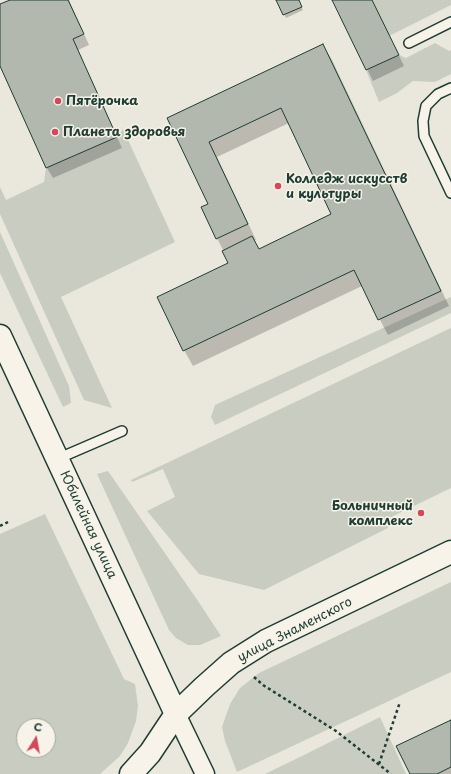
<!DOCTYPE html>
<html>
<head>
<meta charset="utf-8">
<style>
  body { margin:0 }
  #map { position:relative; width:451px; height:774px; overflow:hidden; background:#eae8dd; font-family:"Playpen Sans",sans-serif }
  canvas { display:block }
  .north { position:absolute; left:16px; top:718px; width:40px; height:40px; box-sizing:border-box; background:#f7f3e8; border:1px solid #a1aaa0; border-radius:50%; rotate:11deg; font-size:11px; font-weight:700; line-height:16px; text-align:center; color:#1f3d34 }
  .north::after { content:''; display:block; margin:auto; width:14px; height:18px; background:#d1495b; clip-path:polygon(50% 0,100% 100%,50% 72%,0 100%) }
</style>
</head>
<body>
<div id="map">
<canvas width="451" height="774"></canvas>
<div class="north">С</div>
</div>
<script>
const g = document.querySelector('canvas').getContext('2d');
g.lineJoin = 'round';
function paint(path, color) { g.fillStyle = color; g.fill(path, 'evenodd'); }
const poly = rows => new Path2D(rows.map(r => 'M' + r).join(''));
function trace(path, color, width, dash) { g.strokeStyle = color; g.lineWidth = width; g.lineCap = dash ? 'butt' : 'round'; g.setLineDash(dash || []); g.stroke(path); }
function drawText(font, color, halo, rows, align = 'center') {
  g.font = font + ' "Playpen Sans",sans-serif'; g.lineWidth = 3; g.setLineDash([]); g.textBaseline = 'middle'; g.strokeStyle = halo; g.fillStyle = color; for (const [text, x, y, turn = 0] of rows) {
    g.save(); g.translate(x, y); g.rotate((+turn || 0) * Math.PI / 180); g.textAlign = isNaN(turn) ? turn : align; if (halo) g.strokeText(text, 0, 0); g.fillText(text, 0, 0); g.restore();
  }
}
paint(poly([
  [372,0,451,0,451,5,389,36],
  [435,43,449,51,451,50,451,74,435,82,413,81,397,93,379,102,366,70,399,55,406,58],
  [123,129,175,242,61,297,112,408,84,400,0,214,0,187,6,200,44,182,46,168,117,137],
  [0,232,69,386,71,403,63,407,0,273],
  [451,297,451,313,215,425,211,417,215,405],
  [451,328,451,488,385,520,388,528,264,590,199,574,147,511,175,497,163,469,132,482,131,480],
  [108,471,198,601,221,636,200,645,188,645,176,638,169,630,97,474],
  [45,514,124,679,135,684,138,706,136,721,128,743,120,756,100,774,0,774,0,534],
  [24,726,48,726,48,750,24,750],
  [451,582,451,672,237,772,225,741,222,727,230,704,240,688,259,673],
  [380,717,406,774,265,774,302,756]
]), '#c8ccc1');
paint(poly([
  [12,0,69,0,89,45,78,50,122,148,53,178,47,168,0,63,0,5],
  [277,0,298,0,303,10,286,18],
  [333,0,372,0,404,66,373,81],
  [323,45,332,60,449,306,388,335,362,286,193,366,184,350,230,264,202,208,209,204,168,118],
  [289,123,332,215,259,250,254,241,256,240,217,157],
  [451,721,451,774,411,774]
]), '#0003');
const building = poly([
  [10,0,68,0,84,34,73,39,117,137,46,168,0,66,0,4,10,0],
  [276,0,299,0,302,7,283,15,276,0],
  [332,0,372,0,399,55,366,70,332,0],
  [323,44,441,291,378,320,354,270,183,351,157,297,228,263,222,251,252,236,259,249,331,214,281,108,209,142,248,224,216,239,201,207,208,204,167,118,323,44],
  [451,720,451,767,437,774,410,774,396,746,451,720]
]);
paint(building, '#b2b8ae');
trace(building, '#1f3d34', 1);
const service = poly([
  [409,43,451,22],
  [451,88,438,94,426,106,423,121,424,136,451,193],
  [57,459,122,431]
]);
const minor = poly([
  [176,714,205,774]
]);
const secondary = poly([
  [0,336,176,714],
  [131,774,150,753,176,714,204,687,231,663,266,641,451,552]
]);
trace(service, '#1f3d34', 12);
trace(minor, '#1f3d34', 21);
trace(secondary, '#1f3d34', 25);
trace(poly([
  [0,526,8,522],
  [254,677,263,685,336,731,391,774],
  [379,764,400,702]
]), '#1f3d34', 2.5, [3, 3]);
trace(service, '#f7f3e8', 9);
trace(minor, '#f7f3e8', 18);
trace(secondary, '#f7f3e8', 22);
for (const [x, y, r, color] of [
  [58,101,4,"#d1495b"],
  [55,132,4,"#d1495b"],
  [278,186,4,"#d1495b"],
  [421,513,4,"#d1495b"]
]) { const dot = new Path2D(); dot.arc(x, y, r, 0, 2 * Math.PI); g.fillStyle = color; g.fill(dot); trace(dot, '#f7f3e8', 1.5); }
drawText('bold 13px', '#1f3d34', '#f7f3e8', [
  ["Пятёрочка",66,101],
  ["Планета здоровья",63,132],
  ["Колледж искусств",286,179],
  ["и культуры",286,194],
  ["Больничный",413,506,"right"],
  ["комплекс",413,521,"right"]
], 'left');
drawText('13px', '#1f3d34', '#f7f3e8', [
  ["Юбилейная улица",88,525,65],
  ["улица Знаменского",295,630,-27]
]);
</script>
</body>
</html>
